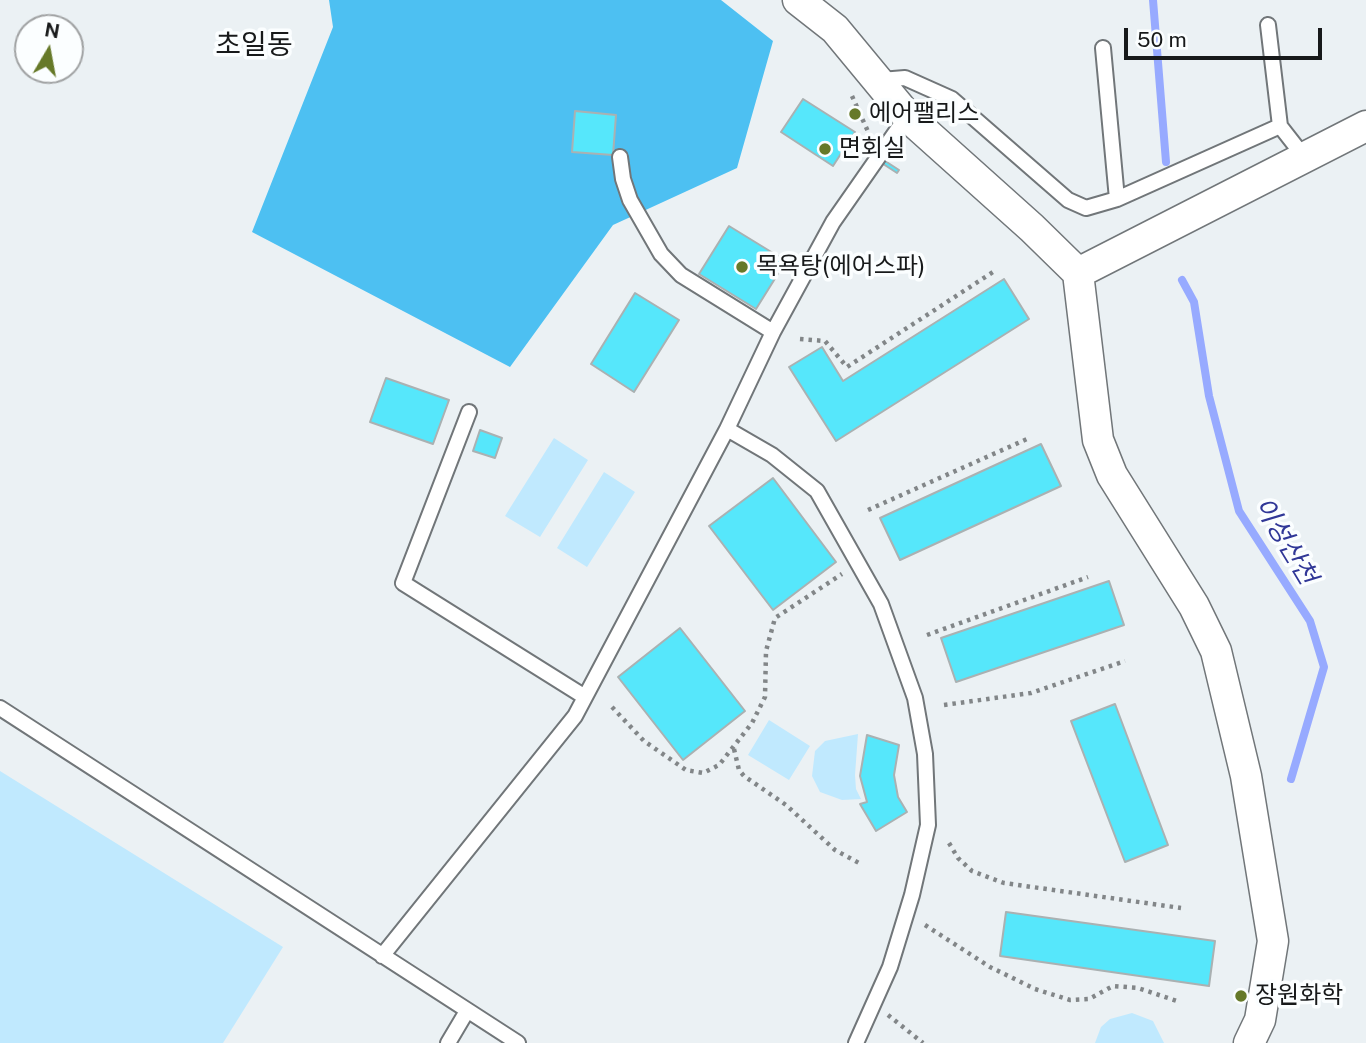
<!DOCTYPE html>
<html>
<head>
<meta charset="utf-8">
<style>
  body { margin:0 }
  #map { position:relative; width:1366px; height:1043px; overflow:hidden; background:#ebf1f4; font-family:"Public Sans",sans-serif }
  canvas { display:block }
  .north { position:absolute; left:14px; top:14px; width:70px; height:70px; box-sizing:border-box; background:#fbfeff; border:2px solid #a0a2a3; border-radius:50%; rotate:10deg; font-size:19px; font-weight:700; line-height:28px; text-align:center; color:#17191a }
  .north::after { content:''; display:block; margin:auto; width:24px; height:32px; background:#667929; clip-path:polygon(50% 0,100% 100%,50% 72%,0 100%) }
  .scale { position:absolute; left:1124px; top:28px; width:198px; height:32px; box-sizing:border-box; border:4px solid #17191a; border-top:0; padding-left:9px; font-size:21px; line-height:24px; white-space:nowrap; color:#17191a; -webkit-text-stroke:5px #fbfeff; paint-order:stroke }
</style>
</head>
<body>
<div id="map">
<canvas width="1366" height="1043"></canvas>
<div class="north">N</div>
<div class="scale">50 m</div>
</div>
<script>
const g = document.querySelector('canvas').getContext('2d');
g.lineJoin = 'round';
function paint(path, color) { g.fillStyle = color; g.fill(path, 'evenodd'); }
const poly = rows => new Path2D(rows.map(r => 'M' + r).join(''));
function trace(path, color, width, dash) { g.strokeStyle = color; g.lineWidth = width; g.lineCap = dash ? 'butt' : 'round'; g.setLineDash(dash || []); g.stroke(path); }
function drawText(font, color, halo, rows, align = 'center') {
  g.font = font + ' "Public Sans","Noto Sans KR",sans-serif'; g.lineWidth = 7; g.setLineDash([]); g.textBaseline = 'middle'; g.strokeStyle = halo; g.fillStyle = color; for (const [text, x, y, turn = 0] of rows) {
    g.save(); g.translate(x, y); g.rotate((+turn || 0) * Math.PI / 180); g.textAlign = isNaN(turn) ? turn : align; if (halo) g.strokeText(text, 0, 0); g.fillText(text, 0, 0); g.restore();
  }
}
paint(poly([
  [554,438,588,460,540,537,505,516],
  [604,472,635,492,587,567,557,548],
  [769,720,810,746,789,780,748,755],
  [858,734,855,775,856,789,861,799,842,800,820,792,812,776,815,751,825,741],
  [0,771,283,947,223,1043,0,1043],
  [1132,1013,1153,1021,1164,1043,1095,1043,1101,1027,1110,1019]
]), '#c0e9fe');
paint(poly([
  [329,0,721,0,773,41,737,168,613,225,510,367,252,232,333,27]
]), '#4dc0f2');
trace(poly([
  [1153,0,1166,162],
  [1182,280,1194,302,1209,396,1239,511,1310,621,1324,667,1291,779]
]), '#97aaff', 8);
const building = poly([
  [803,99,855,132,833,166,781,132,803,99],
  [575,111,616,115,613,155,572,152,575,111],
  [859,144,899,170,897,173,857,147,859,144],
  [729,226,786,261,756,309,699,274,729,226],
  [1004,279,1029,319,836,441,789,367,822,347,843,381,1004,279],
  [635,293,679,320,634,392,591,364,635,293],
  [386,378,449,400,433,444,370,422,386,378],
  [480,430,502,438,495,458,473,451,480,430],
  [1041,444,1061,486,900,560,880,518,1041,444],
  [773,478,836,562,773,610,709,526,773,478],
  [1109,581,1124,625,956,682,941,638,1109,581],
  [680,628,745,711,683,760,618,677,680,628],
  [1115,704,1168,845,1125,862,1071,721,1115,704],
  [867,735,899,745,894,775,898,797,907,812,876,831,860,804,867,802,860,776,867,735],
  [1006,912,1215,941,1209,986,1000,956,1006,912]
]);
paint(building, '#56e7fb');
trace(building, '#aab1b2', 2);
const lane = poly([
  [1268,25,1280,126,1305,158],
  [1103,48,1117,199],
  [881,80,905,78,952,99,1068,200,1086,208,1117,199,1280,126],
  [620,157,623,179,630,200,661,254,681,275,773,332],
  [469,412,403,583,585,697],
  [0,708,518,1043],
  [382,956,575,716,727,429],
  [448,1043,467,1011],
  [856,1043,890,967,912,895,928,825,925,754,915,698,881,604,817,491,772,455,727,429,773,332,833,222,907,116]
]);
const street = poly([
  [798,0,835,29,907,116,1032,228,1078,273,1098,440,1112,475,1194,606,1216,651,1246,776,1273,941,1260,1020,1249,1043],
  [1078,273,1366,126]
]);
trace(lane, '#717679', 18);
trace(street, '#717679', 33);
trace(poly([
  [852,96,870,136],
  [800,339,825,341,847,367,993,272],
  [868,510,1027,439],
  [927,635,1088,577],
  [944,705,1031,693,1125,661],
  [612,707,644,741,686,770,703,773,719,765,752,723,765,697,766,651,775,618,842,574],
  [734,749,739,770,744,776,786,805,835,850,859,863],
  [949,843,958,858,972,871,1004,883,1181,908],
  [925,925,990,967,1035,989,1070,1000,1089,999,1113,986,1138,988,1180,1002],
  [888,1015,923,1043]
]), '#828688', 4.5, [3.5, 5]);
trace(lane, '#fff', 14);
trace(street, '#fff', 30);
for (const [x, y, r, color] of [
  [855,114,7,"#667929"],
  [825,149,7,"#667929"],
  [742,267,7,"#667929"],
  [1241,996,7,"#667929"]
]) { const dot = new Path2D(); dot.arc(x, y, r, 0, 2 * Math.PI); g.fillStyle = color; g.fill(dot); trace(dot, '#fbfeff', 2.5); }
drawText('24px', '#17191a', '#fbfeff', [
  ["에어팰리스",869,114],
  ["면회실",839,149],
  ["목욕탕(에어스파)",756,267],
  ["장원화학",1255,996]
], 'left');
drawText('italic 26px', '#303797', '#fbfeff', [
  ["이성산천",1285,541,59]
]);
drawText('28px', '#17191a', '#fbfeff', [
  ["초일동",254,45]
]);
</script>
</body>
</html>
